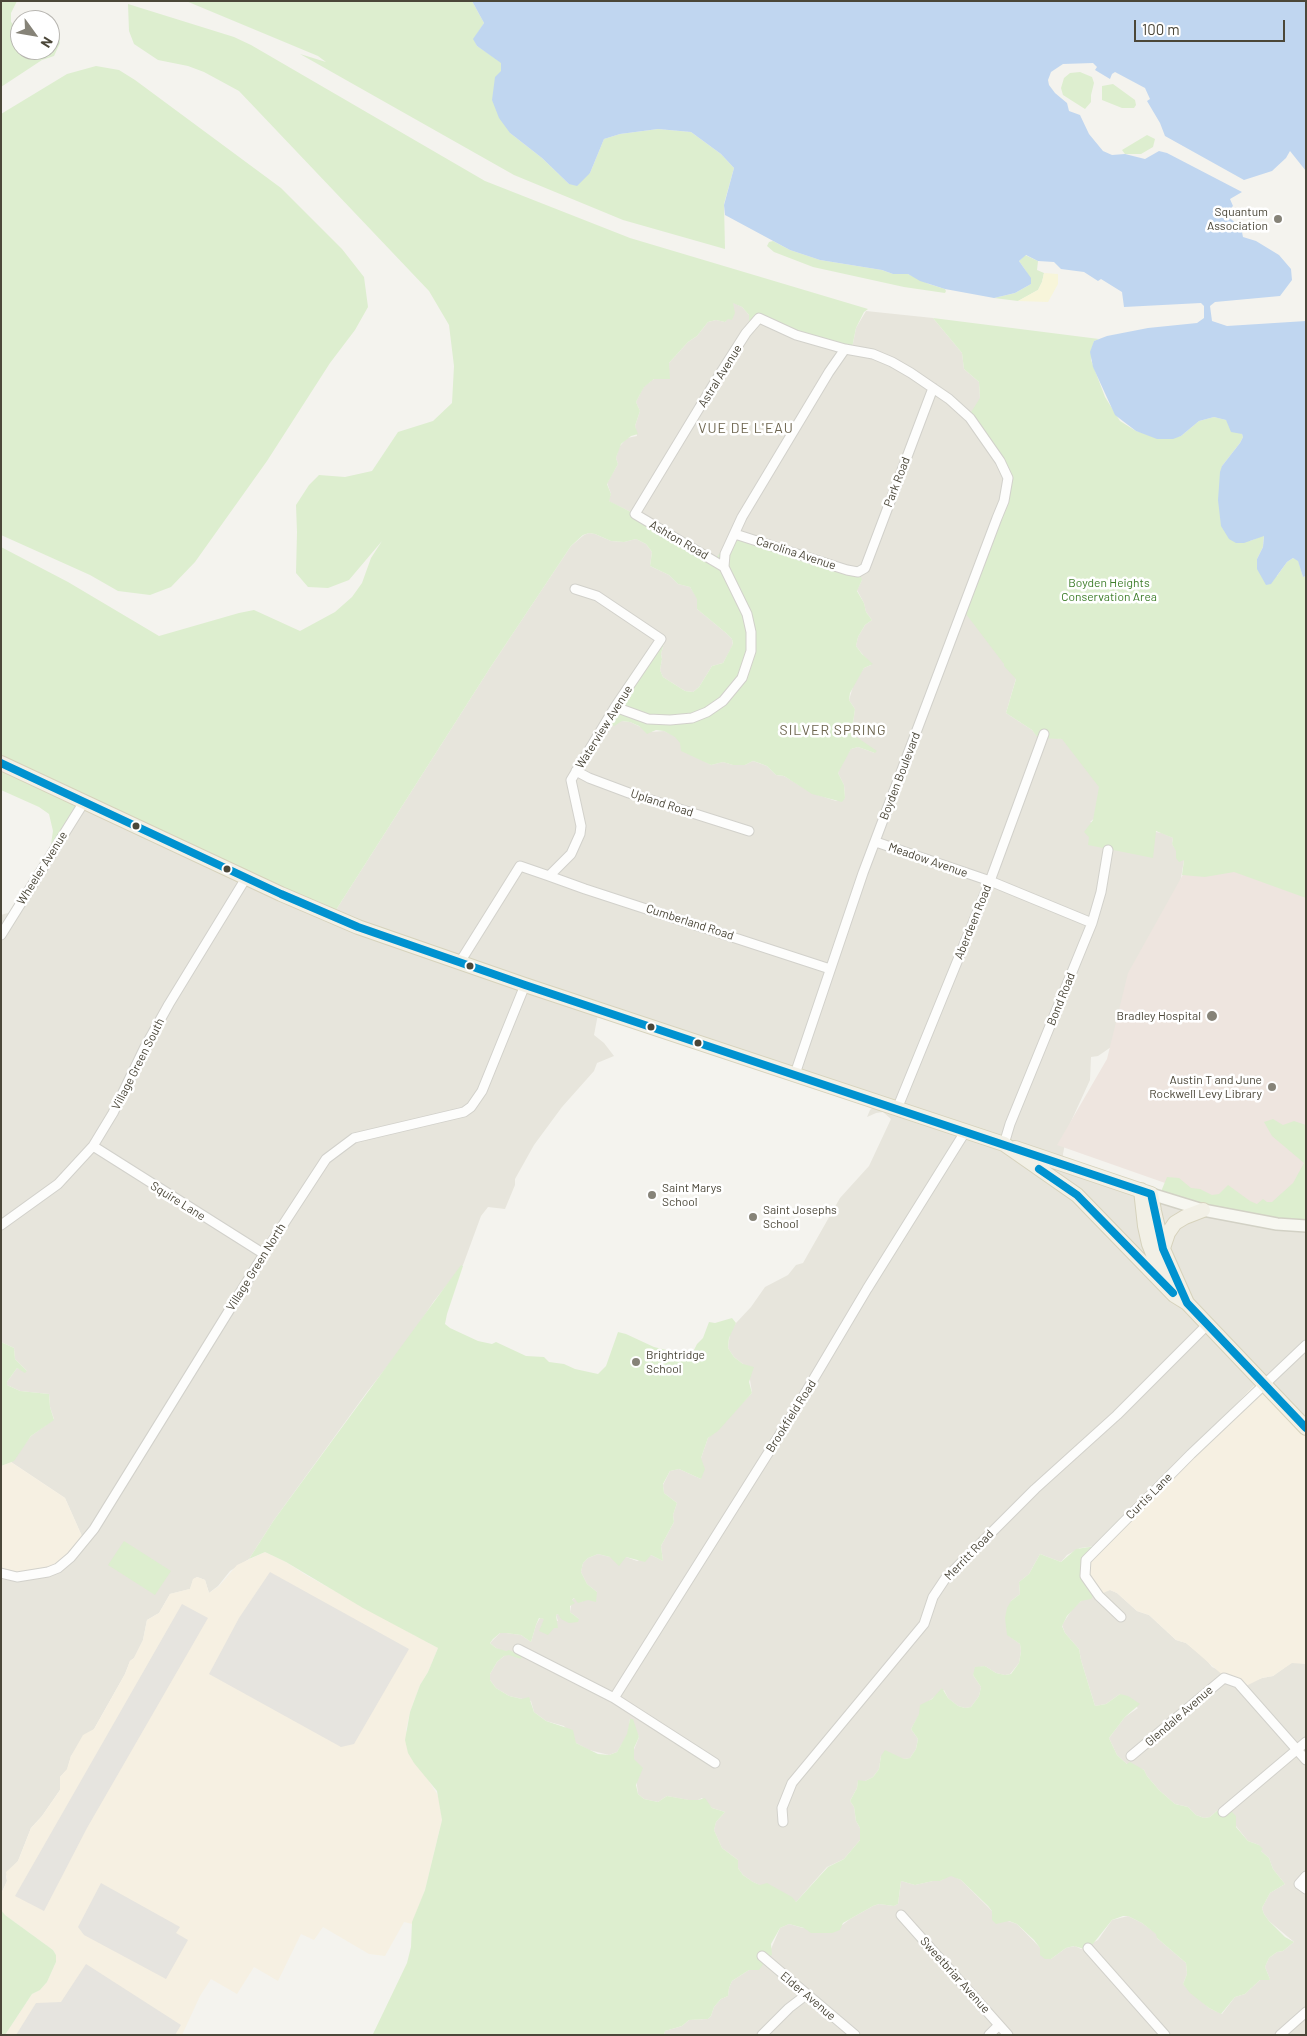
<!DOCTYPE html>
<html>
<head>
<meta charset="utf-8">
<style>
  body { margin:0 }
  #map { position:relative; width:1307px; height:2036px; overflow:hidden; background:#f4f3ee; font-family:Barlow,sans-serif }
  canvas { display:block }
  .frame { position:absolute; inset:0; border:2px solid #4b4739; pointer-events:none }
  .north { position:absolute; left:10px; top:10px; width:50px; height:50px; box-sizing:border-box; background:#fff; border:1px solid #b7b5b0; border-radius:50%; rotate:122deg; font-size:14px; font-weight:700; line-height:20px; text-align:center; color:#4b4739 }
  .north::after { content:''; display:block; margin:auto; width:18px; height:22px; background:#868378; clip-path:polygon(50% 0,100% 100%,50% 72%,0 100%) }
  .scale { position:absolute; left:1134px; top:20px; width:151px; height:22px; box-sizing:border-box; border:2px solid #4b4739; border-top:0; padding-left:6px; font-size:15px; line-height:18px; white-space:nowrap; color:#4b4739; -webkit-text-stroke:4px #fff; paint-order:stroke }
</style>
</head>
<body>
<div id="map">
<canvas width="1307" height="2036"></canvas>
<div class="frame"></div>
<div class="north">N</div>
<div class="scale">100 m</div>
</div>
<script>
const g = document.querySelector('canvas').getContext('2d');
g.lineJoin = 'round';
function paint(path, color) { g.fillStyle = color; g.fill(path, 'evenodd'); }
const poly = rows => new Path2D(rows.map(r => 'M' + r).join(''));
function trace(path, color, width, dash) { g.strokeStyle = color; g.lineWidth = width; g.lineCap = dash ? 'butt' : 'round'; g.setLineDash(dash || []); g.stroke(path); }
function drawText(font, color, halo, rows, align = 'center') {
  g.font = font + ' Barlow,sans-serif'; g.lineWidth = 5; g.setLineDash([]); g.textBaseline = 'middle'; g.strokeStyle = halo; g.fillStyle = color; for (const [text, x, y, turn = 0] of rows) {
    g.save(); g.translate(x, y); g.rotate((+turn || 0) * Math.PI / 180); g.textAlign = isNaN(turn) ? turn : align; if (halo) g.strokeText(text, 0, 0); g.fillText(text, 0, 0); g.restore();
  }
}
paint(poly([
  [732,302,742,307,749,315,852,348,856,328,866,311,933,318,962,353,964,369,979,382,980,398,1004,472,1017,675,1006,713,1032,730,1038,737,1052,737,1071,741,1107,771,1097,816,1090,822,1162,833,1173,838,1172,844,1182,859,1184,860,1180,884,1114,1045,1098,1056,1091,1057,1090,1080,1068,1128,1063,1154,1064,1164,1157,1192,1306,1226,1306,1428,1260,1380,1096,1546,1080,1548,1067,1555,1061,1562,1040,1554,1029,1574,1019,1582,1020,1594,1011,1601,1008,1635,1020,1644,1021,1651,1019,1663,1010,1674,1005,1675,996,1673,985,1666,980,1667,973,1675,981,1687,979,1696,971,1707,965,1708,958,1706,948,1698,944,1690,926,1703,911,1729,918,1739,916,1749,910,1758,904,1759,881,1756,879,1769,873,1777,865,1781,858,1781,857,1788,850,1801,854,1807,856,1821,860,1828,860,1840,844,1859,827,1867,796,1902,753,1882,743,1875,738,1868,738,1860,722,1848,714,1830,716,1822,725,1812,712,1808,702,1798,698,1800,688,1800,667,1796,658,1802,644,1799,638,1794,633,1752,639,1737,630,1719,628,1734,617,1752,609,1755,589,1750,576,1743,564,1726,546,1721,534,1712,531,1701,509,1696,496,1688,490,1680,490,1674,497,1662,504,1656,509,1654,521,1659,496,1648,490,1643,500,1633,506,1633,521,1635,531,1642,536,1625,540,1618,558,1621,556,1615,558,1614,579,1619,570,1612,572,1600,575,1598,578,1602,583,1601,597,1592,587,1584,581,1572,583,1563,588,1558,598,1554,610,1557,626,1557,637,1561,651,1555,663,1561,661,1546,674,1522,673,1515,677,1503,664,1493,663,1485,670,1471,679,1469,701,1479,701,1458,708,1438,752,1393,750,1380,743,1364,734,1357,728,1348,730,1333,736,1323,751,1307,765,1287,788,1275,796,1265,803,1263,840,1198,869,1166,891,1119,883,1112,876,1113,867,1117,870,1110,877,1103,598,1014,594,1035,604,1043,614,1056,597,1063,594,1071,562,1107,534,1145,515,1179,515,1185,505,1209,488,1207,481,1216,463,1265,434,1301,409,1339,367,1392,274,1520,249,1559,230,1571,218,1586,209,1593,205,1580,197,1577,193,1580,190,1589,170,1594,159,1613,147,1620,143,1640,134,1658,130,1661,125,1674,94,1729,71,1756,67,1770,60,1777,60,1790,42,1816,31,1828,18,1861,6,1876,7,1881,1,1894,1,1573,85,1543,65,1498,11,1462,31,1436,54,1419,50,1407,49,1394,20,1391,7,1385,7,1382,17,1368,27,1371,15,1359,14,1348,1,1342,1,915,11,912,82,801,336,910,490,668,571,546,584,535,589,533,595,534,611,541,624,542,636,539,646,544,652,552,650,566,669,575,678,584,690,587,698,599,697,609,726,633,732,639,733,645,723,663,712,666,699,687,693,692,685,691,663,677,660,670,662,659,661,654,665,639,658,636,622,721,630,722,651,732,664,731,675,736,699,758,711,765,723,762,733,765,745,765,753,761,767,766,776,775,784,776,812,793,836,801,845,798,844,785,838,773,841,764,851,749,858,747,875,753,855,736,852,730,855,709,849,700,854,683,864,668,871,665,856,646,858,637,865,625,872,620,866,612,864,603,857,590,862,580,714,561,637,515,608,501,611,494,607,483,618,464,616,458,619,447,627,438,637,436,635,426,640,411,636,402,644,386,654,379,669,379,669,363,688,342,697,336,708,322,716,320,725,322,733,309],
  [1110,1590,1117,1593,1137,1611,1149,1615,1176,1640,1186,1643,1205,1658,1212,1667,1249,1683,1262,1678,1273,1676,1292,1662,1306,1664,1306,2035,664,2035,665,2031,682,2026,689,2020,708,2019,711,2016,714,2007,721,1999,728,1996,729,1988,732,1981,749,1970,754,1969,771,1949,780,1928,789,1924,803,1928,841,1926,850,1919,873,1906,879,1904,894,1906,898,1904,901,1881,915,1885,933,1881,940,1881,951,1875,961,1880,992,1911,993,1916,1017,1924,1051,1959,1066,1948,1075,1946,1081,1949,1098,1940,1112,1920,1128,1916,1142,1923,1157,1934,1157,1938,1186,1963,1187,1974,1183,1984,1209,2008,1222,2014,1235,1997,1245,1994,1260,1980,1270,1979,1265,1967,1269,1958,1277,1952,1283,1951,1294,1942,1269,1921,1264,1914,1262,1908,1270,1893,1285,1884,1273,1869,1269,1858,1261,1851,1259,1845,1248,1841,1236,1826,1226,1809,1219,1809,1210,1817,1204,1818,1196,1815,1188,1807,1175,1804,1159,1790,1147,1776,1144,1770,1127,1764,1117,1755,1109,1738,1125,1717,1138,1708,1120,1694,1106,1704,1095,1706,1081,1660,1079,1649,1065,1633,1062,1625,1073,1608,1081,1601,1096,1592]
]), '#e7e5dc');
paint(poly([
  [1260,1379,1306,1428,1306,1664,1292,1663,1273,1676,1262,1678,1244,1687,1226,1678,1186,1643,1176,1640,1149,1615,1137,1611,1117,1593,1110,1590,1101,1594,1096,1592,1083,1564],
  [11,1462,65,1498,85,1543,73,1556,40,1574,1,1573,1,1466],
  [265,1552,286,1562,306,1575,438,1648,428,1672,420,1685,410,1712,406,1730,427,1778,439,1797,442,1820,425,1890,412,1924,404,1922,385,1956,369,1954,323,1927,314,1940,301,1934,278,1981,254,1967,237,1994,211,1979,200,1996,182,2035,5,2035,32,1994,40,1990,47,1982,56,1962,56,1955,53,1950,5,1915,1,1910,1,1894,7,1881,6,1872,18,1861,31,1828,42,1816,60,1790,60,1777,67,1769,71,1756,83,1735,94,1729,125,1674,130,1661,134,1658,143,1640,147,1620,159,1613,170,1594,190,1589,193,1579,197,1577,205,1580,209,1593,219,1586,237,1565]
]), '#f6f0e2');
paint(poly([
  [1306,755,1306,1209,1222,1203,1057,1145,1107,1059,1128,973,1186,869]
]), '#eee5df');
paint(poly([
  [1,1,17,1,11,13,11,22,17,28,20,28,20,50,50,50,50,30,59,37,60,43,54,56,42,60,1,87],
  [186,1,472,1,484,23,474,39,477,46,501,62,510,133,542,158,569,184,590,173,604,139,620,134,658,129,691,132,721,154,734,168,724,204,725,249,623,220,514,175,300,54,326,62,318,56],
  [128,4,234,37,251,45,485,181,630,238,868,309,864,312,856,328,852,348,847,349,770,321,753,323,749,321,749,315,742,307,733,303,735,313,732,320,728,319,725,322,716,320,708,322,697,336,688,342,669,363,670,379,654,379,644,387,636,402,640,411,635,426,638,434,631,436,621,444,616,458,618,464,607,484,611,494,609,501,637,515,714,561,734,533,859,572,862,580,857,591,864,603,866,612,872,620,865,625,858,637,856,646,862,654,873,664,864,668,850,693,849,700,855,709,852,730,855,736,877,751,875,753,858,747,851,749,838,773,844,785,845,798,842,802,812,794,784,776,776,775,767,766,759,763,753,761,745,765,733,765,723,762,711,765,681,751,680,743,675,737,664,731,656,730,647,734,639,726,630,722,622,721,614,726,606,724,617,705,626,681,658,637,644,624,665,639,661,654,662,659,660,670,663,677,685,691,693,692,699,687,712,666,723,663,733,644,732,639,726,633,697,609,697,599,690,587,678,584,669,575,650,566,652,552,646,544,636,539,624,542,611,541,595,534,589,533,583,535,571,546,490,668,336,910,85,802,53,845,51,844,53,831,49,814,39,807,1,790,1,547,68,582,159,636,239,613,254,610,300,631,335,612,352,597,362,583,371,558,382,541,349,580,328,588,308,587,296,573,297,532,296,505,309,485,319,475,345,477,372,471,398,432,433,421,452,403,454,366,449,325,429,291,239,91,204,72,188,66,158,60,134,44,129,31],
  [96,66,119,70,135,80,281,188,342,249,364,277,368,307,355,330,330,363,267,461,195,562,171,587,150,595,118,591,90,575,1,535,1,114,67,74],
  [1080,72,1092,77,1094,83,1091,95,1091,102,1085,109,1063,95,1061,88,1064,78,1070,73],
  [1113,84,1135,100,1136,105,1134,108,1122,108,1102,100,1102,86],
  [1147,135,1155,139,1153,147,1141,154,1125,154,1122,150],
  [773,241,790,250,820,260,882,270,893,274,908,274,929,284,945,289,946,291,945,293,904,287,813,267,774,252,767,246,769,242],
  [1025,255,1038,261,1037,270,1044,273,1042,282,1038,290,1018,301,994,298,1015,293,1031,284,1026,271,1019,261],
  [933,318,1099,339,1094,341,1091,360,1105,397,1120,421,1136,431,1166,439,1181,436,1199,421,1214,417,1226,420,1242,434,1243,437,1240,443,1222,466,1250,541,1264,535,1263,547,1257,559,1277,576,1287,562,1293,558,1298,560,1303,577,1306,576,1306,898,1234,872,1205,877,1182,875,1184,860,1179,862,1176,858,1176,851,1172,844,1173,838,1156,831,1153,858,1088,845,1089,837,1084,832,1093,820,1099,787,1062,739,1038,738,1032,730,1006,713,1016,679,1004,666,1004,664,963,610,1004,490,1004,472,968,417,980,398,979,382,964,369,962,353],
  [1273,1119,1283,1125,1294,1121,1306,1125,1306,1226,1281,1224,1160,1194,1167,1177,1179,1178,1191,1188,1200,1189,1212,1195,1219,1194,1228,1185,1250,1201,1257,1204,1263,1199,1267,1202,1272,1202,1293,1183,1304,1163,1272,1136,1264,1122],
  [461,1265,463,1266,447,1314,445,1324,450,1328,478,1341,492,1344,496,1342,526,1356,544,1357,549,1362,564,1364,575,1369,598,1374,606,1366,618,1332,626,1334,654,1347,687,1355,692,1354,697,1344,703,1338,709,1322,715,1323,732,1318,736,1323,729,1338,728,1348,734,1357,743,1364,754,1367,749,1382,752,1393,718,1431,708,1438,701,1458,705,1469,701,1479,679,1469,670,1471,663,1484,664,1493,677,1503,673,1515,674,1522,661,1546,663,1561,651,1555,645,1562,626,1557,619,1566,610,1557,598,1554,588,1558,583,1563,581,1572,587,1584,597,1592,596,1602,588,1600,578,1603,574,1598,572,1600,575,1603,570,1606,570,1612,579,1619,578,1622,569,1623,561,1619,558,1614,556,1615,558,1628,554,1628,548,1635,539,1631,544,1619,539,1618,536,1625,531,1642,521,1635,506,1633,500,1633,493,1639,490,1643,496,1648,506,1651,509,1650,522,1656,521,1659,509,1655,504,1656,497,1662,490,1674,490,1680,496,1688,509,1696,522,1699,529,1697,534,1712,546,1721,573,1730,576,1743,598,1754,609,1755,617,1752,627,1734,630,1719,633,1719,639,1737,634,1748,634,1759,643,1768,636,1785,638,1794,644,1799,658,1802,667,1796,689,1800,698,1800,705,1798,712,1808,725,1812,716,1822,714,1830,722,1848,738,1860,738,1868,743,1875,753,1882,760,1885,767,1883,792,1897,796,1902,828,1867,844,1859,860,1840,860,1828,856,1821,854,1807,850,1801,857,1788,858,1780,865,1781,873,1777,879,1769,881,1756,885,1750,904,1759,910,1758,916,1749,918,1739,911,1729,919,1714,920,1705,932,1699,942,1688,948,1698,958,1706,965,1708,971,1707,979,1696,981,1687,973,1675,975,1667,985,1666,996,1673,1005,1675,1011,1674,1019,1663,1021,1651,1020,1644,1007,1635,1005,1618,1007,1608,1011,1601,1020,1594,1019,1582,1029,1574,1040,1554,1061,1562,1076,1549,1096,1546,1083,1564,1096,1592,1091,1599,1081,1601,1067,1616,1062,1626,1065,1633,1079,1649,1081,1660,1095,1706,1106,1704,1120,1694,1128,1696,1140,1704,1125,1717,1109,1738,1117,1755,1127,1764,1130,1762,1144,1770,1147,1776,1159,1790,1175,1804,1188,1807,1196,1815,1204,1818,1210,1817,1219,1809,1229,1809,1236,1816,1236,1827,1248,1841,1259,1845,1263,1849,1261,1851,1269,1858,1273,1869,1285,1884,1270,1893,1262,1908,1264,1914,1269,1921,1285,1937,1294,1942,1283,1951,1277,1952,1269,1958,1265,1967,1270,1979,1269,1980,1260,1980,1245,1994,1235,1997,1221,2014,1209,2008,1190,1993,1183,1984,1187,1974,1186,1963,1157,1938,1156,1934,1142,1923,1128,1916,1123,1916,1112,1920,1088,1950,1074,1946,1066,1948,1051,1959,1045,1959,1040,1955,1040,1948,1034,1940,1017,1924,1009,1921,996,1924,992,1920,992,1911,988,1906,961,1880,951,1876,940,1881,933,1881,915,1885,901,1881,898,1904,894,1906,879,1904,873,1906,850,1919,843,1923,840,1930,832,1933,811,1933,804,1928,789,1924,780,1928,771,1944,772,1955,765,1957,764,1963,759,1970,749,1970,732,1981,729,1988,728,1996,721,1999,714,2007,711,2016,708,2019,689,2020,682,2026,665,2031,664,2035,373,2034,407,1963,411,1947,412,1922,425,1890,442,1820,437,1791,414,1763,408,1753,405,1740,410,1712,420,1685,428,1672,438,1648,363,1608,286,1562,265,1552,249,1559,274,1520],
  [1,1342,14,1348,15,1359,27,1371,25,1373,17,1368,7,1382,7,1385,20,1391,49,1394,50,1407,54,1420,31,1436,14,1461,1,1466],
  [124,1541,171,1571,155,1595,108,1565],
  [1,1910,5,1915,53,1950,56,1955,56,1962,47,1982,40,1990,32,1994,5,2035,1,2035]
]), '#ddeecf');
paint(poly([
  [1044,273,1058,274,1058,284,1048,302,1018,301,1038,290,1042,282]
]), '#f7f5da');
paint(poly([
  [270,1572,409,1649,354,1744,341,1747,209,1674,239,1618],
  [182,1604,208,1618,87,1828,44,1911,15,1896],
  [101,1883,180,1927,176,1933,188,1940,166,1979,84,1935,78,1927],
  [86,1964,181,2025,175,2035,16,2035,36,2003,61,2002]
]), '#e6e4df');
paint(poly([
  [472,1,1306,1,1306,171,1290,151,1286,158,1272,171,1244,180,1165,136,1160,123,1147,101,1150,99,1145,88,1115,72,1112,74,1110,79,1095,70,1097,67,1093,63,1063,64,1051,72,1048,80,1049,85,1055,93,1067,103,1069,111,1080,115,1089,134,1103,151,1112,155,1125,154,1145,159,1159,151,1167,153,1242,192,1230,199,1233,206,1229,210,1230,214,1226,215,1237,224,1234,226,1237,231,1242,232,1243,237,1256,241,1279,255,1291,269,1292,280,1280,296,1215,302,1210,306,1212,321,1227,326,1306,321,1306,576,1303,577,1298,561,1293,558,1287,562,1271,584,1266,585,1257,569,1257,559,1263,547,1264,536,1244,543,1236,543,1229,539,1221,526,1218,500,1220,472,1222,466,1240,443,1243,437,1242,434,1231,432,1226,420,1214,417,1199,421,1181,436,1173,439,1157,439,1136,431,1115,415,1093,367,1090,352,1094,341,1107,336,1148,328,1197,323,1204,318,1204,306,1201,303,1124,307,1122,292,1101,279,1098,281,1084,272,1061,269,1054,262,1038,261,1026,255,1019,261,1031,278,1031,284,1015,293,994,298,945,289,920,281,908,274,893,274,882,270,820,260,790,250,725,215,724,205,734,168,721,154,691,132,658,129,620,134,604,139,590,173,577,186,569,184,542,158,510,133,499,118,492,100,495,77,501,71,501,63,477,46,473,39,484,23]
]), '#c0d6f0');
const street = poly([
  [735,534,847,570,858,572,865,568,933,388],
  [724,567,635,514,718,377,746,333,759,318,796,335,845,349,873,354,892,362,911,373,949,399,970,418,1000,461,1008,478,1004,501,997,518,863,873,795,1074],
  [615,707,648,719,670,720,692,718,707,712,723,701,742,678,751,651,751,632,747,614,724,567,725,554,742,517,829,372,845,349],
  [576,771,589,778,629,793,749,831],
  [876,842,990,881,1092,923],
  [549,876,585,889,830,969],
  [1,935,84,802],
  [460,962,520,866,549,876,571,854,580,834,581,826,571,780,615,707,661,639,597,596,575,589],
  [897,1109,990,881,1044,734],
  [1004,1144,1010,1124,1092,923,1101,892,1108,850],
  [93,1146,264,1254],
  [1,1225,58,1184,93,1146,113,1113,145,1047,169,1004,246,878],
  [1,1573,17,1577,48,1572,58,1568,71,1557,94,1529,264,1254,326,1159,354,1138,464,1112,471,1107,482,1091,525,985],
  [1121,1617,1099,1596,1085,1576,1086,1560,1191,1454,1306,1345],
  [518,1649,614,1698,715,1763],
  [614,1698,794,1412,867,1289,965,1132],
  [1131,1756,1224,1678,1238,1683,1306,1760],
  [1223,1812,1306,1742],
  [783,1822,782,1808,792,1783,924,1624,933,1597,945,1579,1035,1489,1117,1415,1207,1325],
  [1306,1876,1299,1884,1306,1889],
  [901,1915,1008,2035],
  [1088,1948,1165,2035],
  [762,1956,855,2035],
  [762,2035,789,2008,806,1995],
  [989,2035,999,2025],
  [1280,2035,1306,2012]
]);
const secondary = poly([
  [1151,1194,1203,1210,1277,1224,1306,1226]
]);
const primary = poly([
  [1,763,281,894,358,927,525,985,1004,1144,1077,1195,1174,1295,1187,1303,1306,1428],
  [1015,1148,1151,1194,1154,1211,1163,1249,1187,1303],
  [1141,1190,1145,1226,1149,1244,1155,1259,1166,1280],
  [1163,1248,1168,1233,1175,1223,1185,1217,1203,1210]
]);
trace(street, '#d2d1cb', 11);
trace(secondary, '#d2d1c5', 14);
trace(primary, '#d6d2bc', 16);
trace(street, '#fdfdfc', 9);
trace(secondary, '#f7f7f1', 11);
trace(primary, '#f2f0e6', 14);
trace(poly([
  [1,763,281,894,358,927,525,985,1151,1194,1163,1249,1187,1303,1306,1428],
  [1039,1169,1077,1195,1173,1293]
]), '#0092d0', 8);
for (const [x, y, r, color] of [
  [1278,219,5,"#868378"],
  [136,826,4.5,"#4b4739"],
  [227,869,4.5,"#4b4739"],
  [470,966,4.5,"#4b4739"],
  [1212,1016,6,"#868378"],
  [651,1027,4.5,"#4b4739"],
  [698,1043,4.5,"#4b4739"],
  [1272,1087,5,"#868378"],
  [652,1195,5,"#868378"],
  [753,1217,5,"#868378"],
  [636,1362,5,"#868378"]
]) { const dot = new Path2D(); dot.arc(x, y, r, 0, 2 * Math.PI); g.fillStyle = color; g.fill(dot); trace(dot, '#fff', 2); }
drawText('12px', '#4b4739', '#fff', [
  ["Squantum",1268,212],
  ["Association",1268,226],
  ["Bradley Hospital",1201,1016],
  ["Austin T and June",1262,1080],
  ["Rockwell Levy Library",1262,1094],
  ["Saint Marys",662,1188,"left"],
  ["School",662,1202,"left"],
  ["Saint Josephs",763,1210,"left"],
  ["School",763,1224,"left"],
  ["Brightridge",646,1355,"left"],
  ["School",646,1369,"left"]
], 'right');
drawText('12px', '#4b4739', '#fff', [
  ["Astral Avenue",720,376,-58],
  ["Park Road",897,482,-69],
  ["Ashton Road",679,540,30],
  ["Carolina Avenue",796,553,18],
  ["Waterview Avenue",604,727,-58],
  ["Boyden Boulevard",900,776,-69],
  ["Upland Road",662,803,18],
  ["Meadow Avenue",928,860,19],
  ["Wheeler Avenue",42,868,-58],
  ["Cumberland Road",690,922,18],
  ["Aberdeen Road",973,922,-68],
  ["Bond Road",1061,999,-68],
  ["Village Green South",138,1064,-63],
  ["Squire Lane",178,1201,32],
  ["Village Green North",256,1267,-58],
  ["Brookfield Road",791,1416,-58],
  ["Curtis Lane",1149,1496,-45],
  ["Merritt Road",969,1555,-46],
  ["Glendale Avenue",1179,1716,-41],
  ["Sweetbriar Avenue",955,1975,48],
  ["Elder Avenue",808,1996,40]
]);
drawText('12px', '#3e7e2b', '#fff', [
  ["Boyden Heights",1109,583],
  ["Conservation Area",1109,597]
]);
g.letterSpacing = '1px';
drawText('14px', '#6e6650', '#fff', [
  ["VUE DE L'EAU",746,428],
  ["SILVER SPRING",833,730]
]);
g.letterSpacing = '0px';
</script>
</body>
</html>
